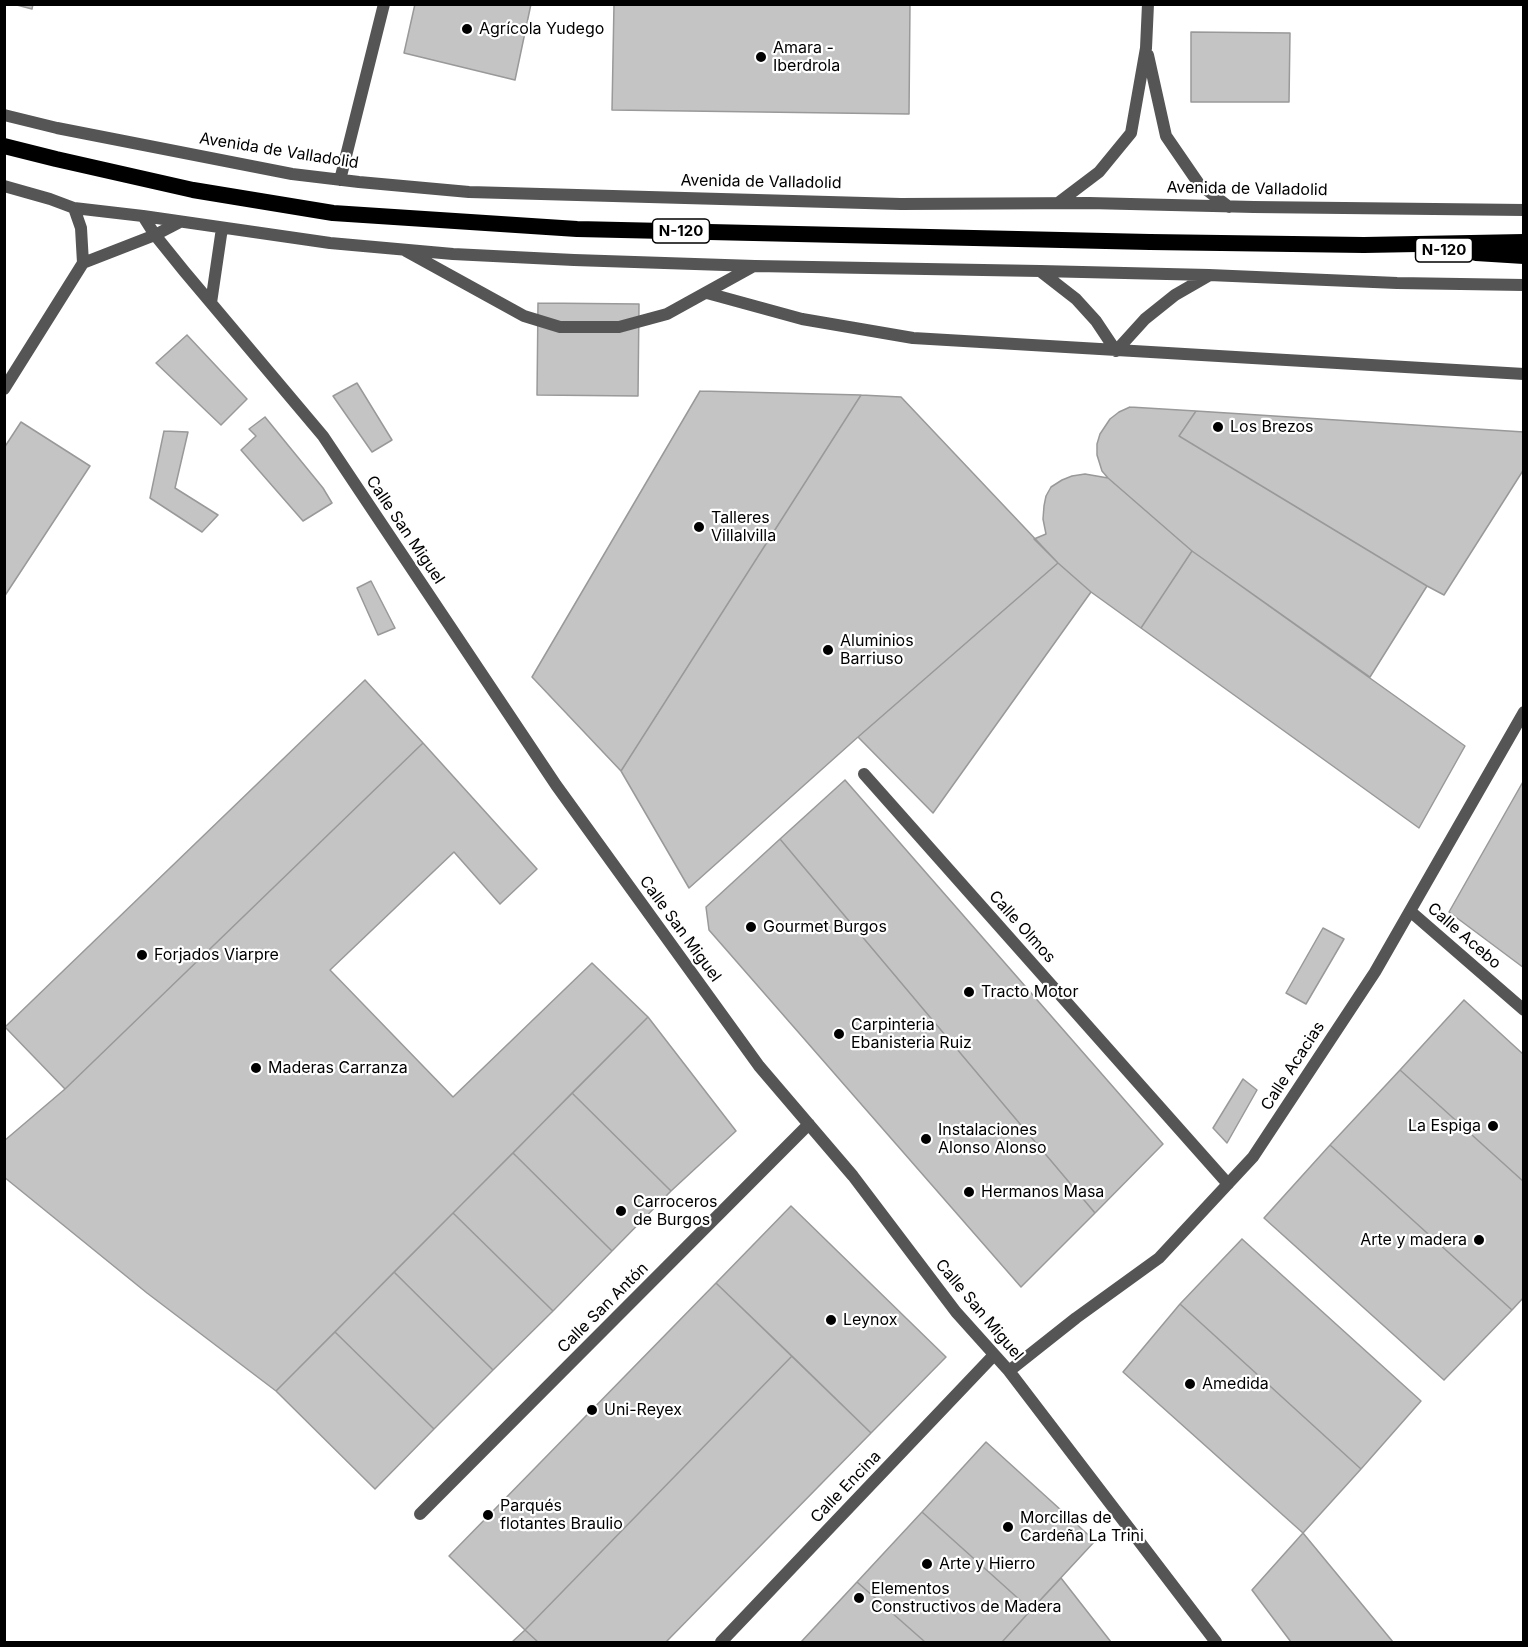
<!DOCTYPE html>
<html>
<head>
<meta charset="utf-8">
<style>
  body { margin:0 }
  #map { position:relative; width:1528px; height:1647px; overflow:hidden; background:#fff; font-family:Inter,sans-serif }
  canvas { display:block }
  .frame { position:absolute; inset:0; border:6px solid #000; pointer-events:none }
</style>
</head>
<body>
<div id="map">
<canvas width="1528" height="1647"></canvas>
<div class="frame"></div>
</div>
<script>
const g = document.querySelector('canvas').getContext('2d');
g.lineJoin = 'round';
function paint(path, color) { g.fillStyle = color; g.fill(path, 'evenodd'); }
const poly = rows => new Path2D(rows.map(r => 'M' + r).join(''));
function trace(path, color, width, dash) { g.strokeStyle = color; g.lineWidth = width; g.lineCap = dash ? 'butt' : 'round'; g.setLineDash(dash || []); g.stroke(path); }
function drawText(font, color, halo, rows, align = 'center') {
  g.font = font + ' Inter,sans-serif'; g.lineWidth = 4.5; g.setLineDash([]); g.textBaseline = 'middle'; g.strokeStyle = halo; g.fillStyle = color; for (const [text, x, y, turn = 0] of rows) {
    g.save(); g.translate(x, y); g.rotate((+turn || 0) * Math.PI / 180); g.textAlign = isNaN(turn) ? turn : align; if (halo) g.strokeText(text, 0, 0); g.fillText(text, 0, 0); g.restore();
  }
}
const building = poly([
  [13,4,33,4,32,9,13,4],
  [415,4,531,4,515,80,404,53,415,4],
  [614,4,910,4,909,114,612,110,614,4],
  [1191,32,1290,33,1289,102,1191,102,1191,32],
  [538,303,639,304,638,396,537,395,538,303],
  [187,335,247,399,221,425,156,363,187,335],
  [357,383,392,440,372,452,333,396,357,383],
  [700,391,861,395,621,771,532,677,700,391],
  [861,395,901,397,1058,563,858,737,689,888,621,771,861,395],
  [1130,407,1196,411,1179,436,1427,586,1370,677,1192,551,1108,478,1102,471,1097,455,1097,444,1100,434,1110,419,1119,412,1130,407],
  [1196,411,1524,432,1524,469,1444,595,1427,586,1179,436,1196,411],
  [265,417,323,488,332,503,303,521,241,450,256,436,249,429,265,417],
  [21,422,90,466,4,597,4,448,21,422],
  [164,431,188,432,175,488,218,515,202,532,150,498,164,431],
  [1085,474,1108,478,1192,551,1141,628,1091,592,1058,563,1034,539,1046,534,1043,519,1044,506,1046,496,1051,487,1062,480,1072,476,1085,474],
  [1192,551,1465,746,1419,828,1141,628,1192,551],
  [1058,563,1091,592,933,813,858,737,1058,563],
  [371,581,395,628,378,635,357,588,371,581],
  [365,680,423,743,65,1089,5,1027,365,680],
  [423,743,537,869,500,904,454,852,330,970,453,1097,592,963,648,1017,276,1391,147,1293,4,1177,4,1141,65,1089,423,743],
  [845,780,1163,1144,1095,1213,780,839,845,780],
  [1524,780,1524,968,1449,912,1524,780],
  [780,839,1095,1213,1021,1287,709,930,706,907,780,839],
  [1323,928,1344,939,1306,1004,1286,993,1323,928],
  [1464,1000,1524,1055,1524,1182,1400,1070,1464,1000],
  [648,1017,736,1131,671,1191,572,1093,648,1017],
  [1400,1070,1524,1182,1524,1297,1512,1310,1330,1145,1400,1070],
  [1243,1079,1257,1090,1227,1143,1213,1128,1243,1079],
  [572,1093,671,1191,612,1251,513,1153,572,1093],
  [1330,1145,1512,1310,1444,1380,1264,1218,1330,1145],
  [513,1153,612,1251,553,1311,453,1213,513,1153],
  [791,1206,946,1357,871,1433,716,1283,791,1206],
  [453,1213,553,1311,493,1370,394,1272,453,1213],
  [1242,1239,1421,1401,1361,1469,1180,1304,1242,1239],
  [394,1272,493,1370,434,1429,335,1332,394,1272],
  [716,1283,792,1356,525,1630,449,1556,716,1283],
  [1180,1304,1361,1469,1303,1533,1123,1372,1180,1304],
  [335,1332,434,1429,375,1489,276,1391,335,1332],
  [792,1356,871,1433,666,1642,538,1642,525,1630,792,1356],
  [986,1442,1095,1541,1031,1610,922,1512,986,1442],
  [922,1512,1031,1610,1002,1642,925,1642,857,1582,922,1512],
  [1303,1533,1393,1642,1291,1642,1252,1590,1303,1533],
  [1061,1578,1111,1642,1002,1642,1031,1610,1061,1578],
  [857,1582,925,1642,801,1642,857,1582],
  [525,1630,538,1642,512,1642,525,1630]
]);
paint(building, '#c4c4c4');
trace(building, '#999', 1.5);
trace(poly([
  [1148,55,1166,136,1199,184,1229,207],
  [4,115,57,128,292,174,359,182,469,192,901,204,1089,203,1254,207,1524,210],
  [340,180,384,4],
  [4,186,50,199,74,208,143,216,330,243,453,254,574,260,755,266,1040,271,1209,275,1397,283,1524,285],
  [1058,203,1099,172,1131,133,1146,48,1148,4],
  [74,208,81,228,83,263],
  [143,216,155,235,184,271,323,436,556,785,759,1066,853,1176,956,1312,1009,1371,1216,1642],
  [406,251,524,316,560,327,619,327,667,314,752,267],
  [83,263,155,235,180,222],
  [1040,271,1076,299,1096,321,1116,351,1145,319,1175,295,1208,276],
  [707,293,802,319,913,338,1524,374],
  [211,303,222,228],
  [4,389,83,263],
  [864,774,1228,1184],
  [1410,911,1524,1010],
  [1009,1371,1076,1318,1159,1258,1253,1157,1375,972,1524,712],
  [420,1514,809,1124],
  [721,1642,994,1355]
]), '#555', 12);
trace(poly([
  [4,146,56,159,193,190,333,213,577,229,1150,242,1364,245,1524,242],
  [1476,253,1524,256]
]), '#000', 16);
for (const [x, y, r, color] of [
  [467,29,6,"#000"],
  [761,57,6,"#000"],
  [1218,427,6,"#000"],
  [699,527,6,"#000"],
  [828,650,6,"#000"],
  [751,927,6,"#000"],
  [142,955,6,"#000"],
  [969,992,6,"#000"],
  [839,1034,6,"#000"],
  [256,1068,6,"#000"],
  [1493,1126,6,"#000"],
  [926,1139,6,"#000"],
  [969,1192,6,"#000"],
  [621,1211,6,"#000"],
  [1479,1240,6,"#000"],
  [831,1320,6,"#000"],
  [1190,1384,6,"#000"],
  [592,1410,6,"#000"],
  [488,1515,6,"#000"],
  [1008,1527,6,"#000"],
  [927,1564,6,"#000"],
  [859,1598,6,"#000"]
]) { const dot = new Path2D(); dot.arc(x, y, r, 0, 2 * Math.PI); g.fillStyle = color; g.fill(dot); trace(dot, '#fff', 2); }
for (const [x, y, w] of [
  [681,231,57],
  [1444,250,57]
]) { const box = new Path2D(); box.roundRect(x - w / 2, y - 12, w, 24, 4.5); g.fillStyle = '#fff'; g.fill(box); trace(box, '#000', 1.5); }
drawText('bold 15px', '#000', null, [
  ["N-120",681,231],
  ["N-120",1444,250]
]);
drawText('16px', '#000', '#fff', [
  ["Agrícola Yudego",479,29],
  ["Amara -",773,48],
  ["Iberdrola",773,66],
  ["Los Brezos",1230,427],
  ["Talleres",711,518],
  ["Villalvilla",711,536],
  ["Aluminios",840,641],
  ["Barriuso",840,659],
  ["Gourmet Burgos",763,927],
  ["Forjados Viarpre",154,955],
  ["Tracto Motor",981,992],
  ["Carpinteria",851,1025],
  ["Ebanisteria Ruiz",851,1043],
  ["Maderas Carranza",268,1068],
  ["La Espiga",1481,1126,"right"],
  ["Instalaciones",938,1130],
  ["Alonso Alonso",938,1148],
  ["Hermanos Masa",981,1192],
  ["Carroceros",633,1202],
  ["de Burgos",633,1220],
  ["Arte y madera",1467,1240,"right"],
  ["Leynox",843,1320],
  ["Amedida",1202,1384],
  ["Uni-Reyex",604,1410],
  ["Parqués",500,1506],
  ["flotantes Braulio",500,1524],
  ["Morcillas de",1020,1518],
  ["Cardeña La Trini",1020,1536],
  ["Arte y Hierro",939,1564],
  ["Elementos",871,1589],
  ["Constructivos de Madera",871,1607]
], 'left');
drawText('16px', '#000', '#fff', [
  ["Avenida de Valladolid",279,151,9],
  ["Avenida de Valladolid",761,182,1],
  ["Avenida de Valladolid",1247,189,1],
  ["Calle San Miguel",405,530,56],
  ["Calle Olmos",1022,927,48],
  ["Calle San Miguel",680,929,54],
  ["Calle Acebo",1464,936,41],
  ["Calle Acacias",1293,1066,-57],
  ["Calle San Antón",603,1308,-45],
  ["Calle San Miguel",979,1310,50],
  ["Calle Encina",846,1487,-46]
]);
</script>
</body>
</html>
